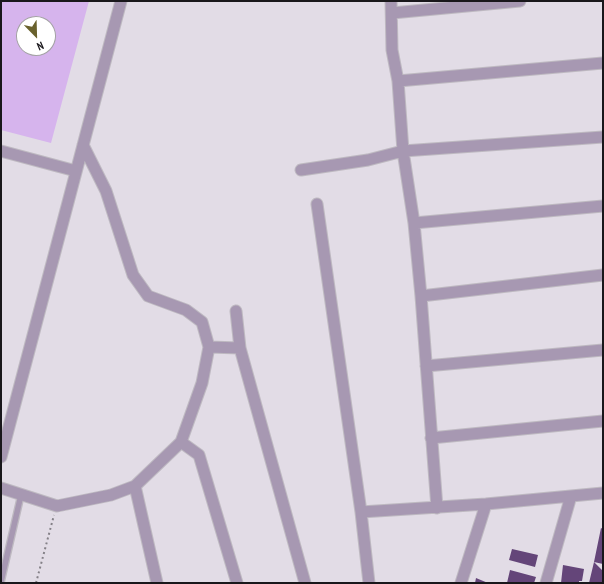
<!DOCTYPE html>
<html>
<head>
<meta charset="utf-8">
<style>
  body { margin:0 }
  #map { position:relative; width:604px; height:584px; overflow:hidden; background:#e2dce6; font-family:"PT Sans Narrow",sans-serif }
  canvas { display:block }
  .frame { position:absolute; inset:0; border:2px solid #19171b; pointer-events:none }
  .north { position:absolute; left:16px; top:16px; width:40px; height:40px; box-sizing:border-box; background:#fff; border:1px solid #a3a2a4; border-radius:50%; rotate:157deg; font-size:11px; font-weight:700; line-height:16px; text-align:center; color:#19171b }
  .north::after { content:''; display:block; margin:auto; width:14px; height:18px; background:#69612d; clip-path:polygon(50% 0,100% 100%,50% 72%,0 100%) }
</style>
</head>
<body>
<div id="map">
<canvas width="604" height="584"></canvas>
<div class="frame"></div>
<div class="north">N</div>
</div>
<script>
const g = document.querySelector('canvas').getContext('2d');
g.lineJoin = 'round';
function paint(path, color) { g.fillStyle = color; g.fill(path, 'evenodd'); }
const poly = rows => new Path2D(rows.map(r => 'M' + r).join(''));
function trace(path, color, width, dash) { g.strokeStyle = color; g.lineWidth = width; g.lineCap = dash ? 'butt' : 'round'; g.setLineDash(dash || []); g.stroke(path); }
paint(poly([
  [1,1,89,1,51,143,1,130],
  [24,24,48,24,48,48,24,48]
]), '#d6b4ed');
paint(poly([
  [601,528,603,529,603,564,594,562],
  [512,549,538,555,535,567,509,560],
  [594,562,603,571,603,583,589,583],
  [563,565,584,569,582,581,579,581,579,583,561,583],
  [510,570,536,577,534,583,507,583],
  [476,578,488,583,475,583]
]), '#644579');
const service = poly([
  [1,582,21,495]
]);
const minor = poly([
  [392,13,520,1],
  [398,81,603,63],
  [1,151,76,171],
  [301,170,368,160,403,151,398,81,392,50,391,1],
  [317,204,361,512,369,583],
  [414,223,603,206],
  [421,296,603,275],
  [236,311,240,348,305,583],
  [209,347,240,348],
  [426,366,603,350],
  [431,438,603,421],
  [181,442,199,455,237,583],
  [1,457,121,1],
  [135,486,157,583],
  [1,488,57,506,111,495,135,486,181,442,202,383,209,347,202,322,186,310,148,296,133,275,106,191,83,145],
  [437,508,421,296,414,223,403,151,603,137],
  [361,512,486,504,603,493],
  [461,583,486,504],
  [546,583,571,496]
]);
trace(service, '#beb9c1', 8);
trace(minor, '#beb9c1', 13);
trace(poly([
  [36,583,54,515]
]), '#848087', 2, [2, 3]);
trace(service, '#a798b2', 5.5);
trace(minor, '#a798b2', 11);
</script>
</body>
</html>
